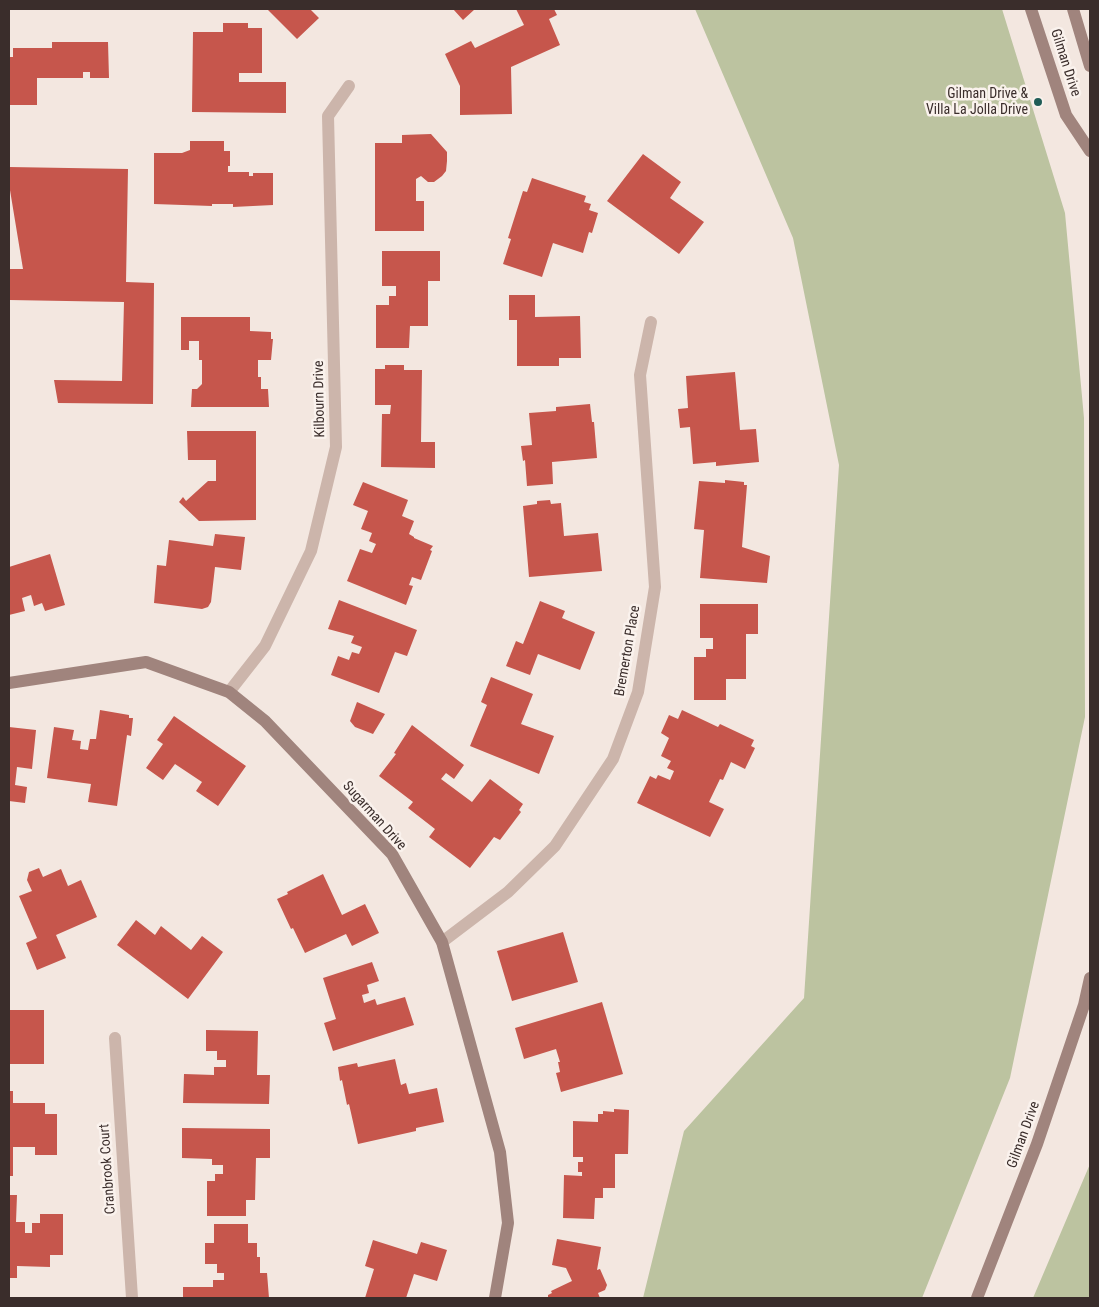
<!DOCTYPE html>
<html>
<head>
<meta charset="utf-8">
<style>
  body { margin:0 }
  #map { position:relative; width:1099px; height:1307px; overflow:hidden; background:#f3e7e0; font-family:"Roboto Condensed",sans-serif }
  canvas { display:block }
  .frame { position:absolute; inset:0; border:10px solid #3a2d2b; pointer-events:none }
</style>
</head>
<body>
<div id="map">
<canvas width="1099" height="1307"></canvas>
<div class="frame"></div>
</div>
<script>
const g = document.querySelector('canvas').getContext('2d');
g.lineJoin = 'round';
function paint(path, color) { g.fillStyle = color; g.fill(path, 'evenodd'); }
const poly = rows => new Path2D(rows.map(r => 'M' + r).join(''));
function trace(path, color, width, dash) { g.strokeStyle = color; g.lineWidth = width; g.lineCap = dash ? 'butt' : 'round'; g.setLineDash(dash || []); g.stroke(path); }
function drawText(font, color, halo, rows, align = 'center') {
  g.font = font + ' "Roboto Condensed",sans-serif'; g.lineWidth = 5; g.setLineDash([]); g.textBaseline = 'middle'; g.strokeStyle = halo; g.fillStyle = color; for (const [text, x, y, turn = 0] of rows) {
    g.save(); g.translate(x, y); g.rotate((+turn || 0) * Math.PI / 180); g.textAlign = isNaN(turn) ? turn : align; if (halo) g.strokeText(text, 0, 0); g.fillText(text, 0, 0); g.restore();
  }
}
paint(poly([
  [695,9,1002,9,1065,213,1084,418,1085,717,1010,1078,922,1298,643,1298,684,1131,804,998,839,465,793,238],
  [1090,1164,1090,1298,1033,1298]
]), '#bcc3a0');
paint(poly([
  [267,9,310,9,319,18,297,39],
  [453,9,475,9,463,20],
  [516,9,554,9,557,15,549,19,560,45,511,67,512,114,460,115,460,86,445,54,471,41,475,48,524,25],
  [223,23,248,23,248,28,262,28,262,73,239,73,239,82,286,82,286,113,192,112,193,32,223,32],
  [52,42,108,42,109,78,90,78,90,72,83,72,83,78,37,78,37,105,9,105,9,57,13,57,13,48,52,48],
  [431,134,447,152,447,161,446,171,442,176,434,182,428,182,421,176,416,179,416,201,424,201,424,231,375,231,375,143,402,143,402,135],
  [190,141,224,141,224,151,230,151,230,166,228,166,228,172,249,172,249,176,253,176,253,173,273,173,273,205,233,207,233,204,212,204,212,206,154,204,154,153,182,153,190,150],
  [643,154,681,182,670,198,704,222,679,254,607,201],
  [9,167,128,169,126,282,154,283,153,404,58,403,54,380,122,381,124,302,9,300,9,269,23,269,9,184],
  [532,178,586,196,584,202,591,204,589,210,598,213,592,233,589,232,583,253,553,243,542,277,503,264,511,239,508,238,523,191,527,192],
  [382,251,440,251,440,281,428,281,428,326,410,326,409,348,376,348,376,305,389,305,389,296,396,296,396,286,382,286],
  [509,295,535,295,535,317,580,316,581,358,559,358,559,366,517,366,517,320,509,320],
  [181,317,250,317,250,331,271,332,271,339,273,339,271,360,258,360,258,377,261,377,261,389,268,389,269,407,191,407,192,389,197,389,202,384,202,360,199,360,199,341,189,341,189,350,181,350],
  [385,365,404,365,404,370,422,370,421,442,435,442,435,468,381,467,382,414,390,414,391,405,375,405,375,369,385,369],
  [735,372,740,430,756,429,759,462,716,466,716,462,693,464,690,427,680,428,678,409,688,408,686,376],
  [590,404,592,422,594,422,597,458,552,462,553,484,527,486,525,460,523,461,521,446,532,445,529,413,556,411,556,407],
  [187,431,256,431,256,520,199,521,179,502,183,497,186,501,208,481,216,481,216,460,188,460],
  [725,480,744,482,744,485,747,485,742,547,770,556,767,583,700,578,704,530,694,529,699,481,725,483],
  [363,482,408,500,402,516,414,521,409,534,414,537,414,538,433,546,430,550,432,551,421,580,412,577,409,585,413,586,406,605,347,581,360,549,372,553,376,544,369,541,372,533,361,529,368,511,353,505],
  [550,500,551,504,561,503,564,536,598,533,602,571,529,577,523,506,537,504,537,501],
  [215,534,245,537,241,570,215,567,211,602,208,607,202,609,154,603,157,565,166,566,169,540,213,546],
  [50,554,65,605,45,611,42,603,34,606,31,595,22,598,25,611,9,615,9,567],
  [339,600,417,630,407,656,395,652,379,693,331,675,338,656,349,660,352,652,359,654,362,647,351,643,354,636,328,629],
  [540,601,565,611,562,618,595,632,580,670,538,654,530,675,506,666,516,641,523,644],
  [700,604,758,604,758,634,746,634,746,679,726,679,726,700,694,700,694,657,706,657,706,649,713,649,713,638,700,638],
  [491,677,533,694,521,724,554,736,539,774,470,746,487,705,481,702],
  [357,702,385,714,373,734,355,727,350,721],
  [100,710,129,715,129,718,133,718,131,736,127,735,117,806,88,802,91,784,47,778,54,727,74,730,72,740,81,741,80,749,88,750,90,739,96,739],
  [682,710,718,727,720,724,754,740,751,746,755,748,745,769,731,762,723,780,720,779,709,802,724,809,710,837,637,803,650,776,656,779,658,775,670,780,674,771,667,768,671,761,661,756,669,738,661,733,669,715,678,719],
  [174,716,246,766,218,806,196,791,202,782,175,764,163,780,146,768,163,744,157,740],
  [412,725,464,765,454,779,446,773,441,779,472,802,490,779,523,804,519,810,521,812,500,840,494,837,470,868,429,837,435,829,408,808,413,802,379,776,396,754,394,753],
  [9,727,36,730,32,769,17,767,15,785,27,787,25,803,9,801],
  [39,868,43,877,61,869,68,886,81,880,97,917,56,935,66,958,37,970,26,943,37,938,19,896,32,891,27,880,29,872],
  [323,874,342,915,365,904,379,933,352,946,346,934,305,953,293,928,291,929,277,899,288,894,287,892],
  [136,920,155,935,161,926,191,950,202,936,223,952,188,999,117,945],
  [563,932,578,982,512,1001,497,951],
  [372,962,379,981,367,985,369,993,362,995,364,1003,375,999,377,1005,405,997,414,1025,333,1051,324,1023,336,1019,323,978],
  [602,1002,623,1074,561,1092,556,1073,560,1072,558,1062,560,1062,556,1049,524,1059,515,1028],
  [9,1010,44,1010,44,1064,9,1064],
  [206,1030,258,1031,257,1075,270,1075,269,1104,183,1103,184,1074,214,1075,214,1067,226,1067,226,1060,217,1060,217,1051,206,1051],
  [395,1059,401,1085,406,1083,409,1094,437,1088,444,1122,416,1128,416,1131,358,1144,349,1104,347,1105,342,1080,340,1081,338,1067,357,1063,358,1067],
  [9,1091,13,1091,13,1103,45,1103,45,1114,57,1114,57,1155,35,1155,35,1147,13,1147,13,1176,9,1176],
  [614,1109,629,1110,628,1154,615,1154,615,1188,603,1188,603,1198,595,1198,594,1219,563,1218,564,1175,582,1176,582,1172,578,1172,578,1162,583,1162,583,1157,573,1157,573,1121,598,1122,598,1114,603,1114,603,1111,614,1112],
  [182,1128,270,1129,270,1158,256,1158,255,1200,246,1200,246,1216,207,1216,207,1181,215,1181,215,1174,223,1174,223,1165,212,1165,212,1159,182,1158],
  [9,1195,17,1195,16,1222,25,1222,25,1233,32,1233,32,1223,40,1223,40,1214,63,1214,63,1255,50,1255,50,1267,17,1266,17,1278,9,1278],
  [214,1224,248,1224,248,1243,257,1243,257,1257,260,1257,260,1273,267,1273,269,1298,183,1298,183,1287,213,1287,213,1280,224,1280,224,1273,217,1273,217,1264,205,1264,205,1243,214,1243],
  [557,1239,601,1247,597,1270,600,1269,607,1285,605,1290,598,1293,600,1298,548,1298,548,1295,552,1293,551,1291,572,1281,566,1268,552,1265],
  [373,1240,417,1254,421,1242,447,1250,437,1281,414,1274,406,1298,365,1298,374,1269,365,1266]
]), '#c6564c');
trace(poly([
  [229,692,265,646,311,551,336,447,328,116,349,86],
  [442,942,508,892,555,846,613,759,638,692,655,587,640,375,651,322],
  [115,1038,132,1298]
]), '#ccb5ab', 12);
trace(poly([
  [1031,9,1066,115,1090,151],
  [1073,9,1090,66],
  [9,683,146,662,229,692,265,721,392,854,442,942,500,1152,508,1223,495,1298],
  [977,1298,1037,1144,1084,1005,1090,978]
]), '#a0847d', 12);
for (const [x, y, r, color] of [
  [1038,102,5,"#205c56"]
]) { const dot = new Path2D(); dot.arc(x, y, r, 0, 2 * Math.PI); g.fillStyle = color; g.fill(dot); trace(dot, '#faf2ed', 2); }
drawText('14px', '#3a2d2b', '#faf2ed', [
  ["Gilman Drive",1065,63,72],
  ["Kilbourn Drive",320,399,-91],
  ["Bremerton Place",628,651,-80],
  ["Sugarman Drive",374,816,48],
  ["Gilman Drive",1024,1135,-70],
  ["Cranbrook Court",108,1169,-94]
]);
drawText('14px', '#3a2d2b', '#faf2ed', [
  ["Gilman Drive &",1028,94],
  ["Villa La Jolla Drive",1028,110]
], 'right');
</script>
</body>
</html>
